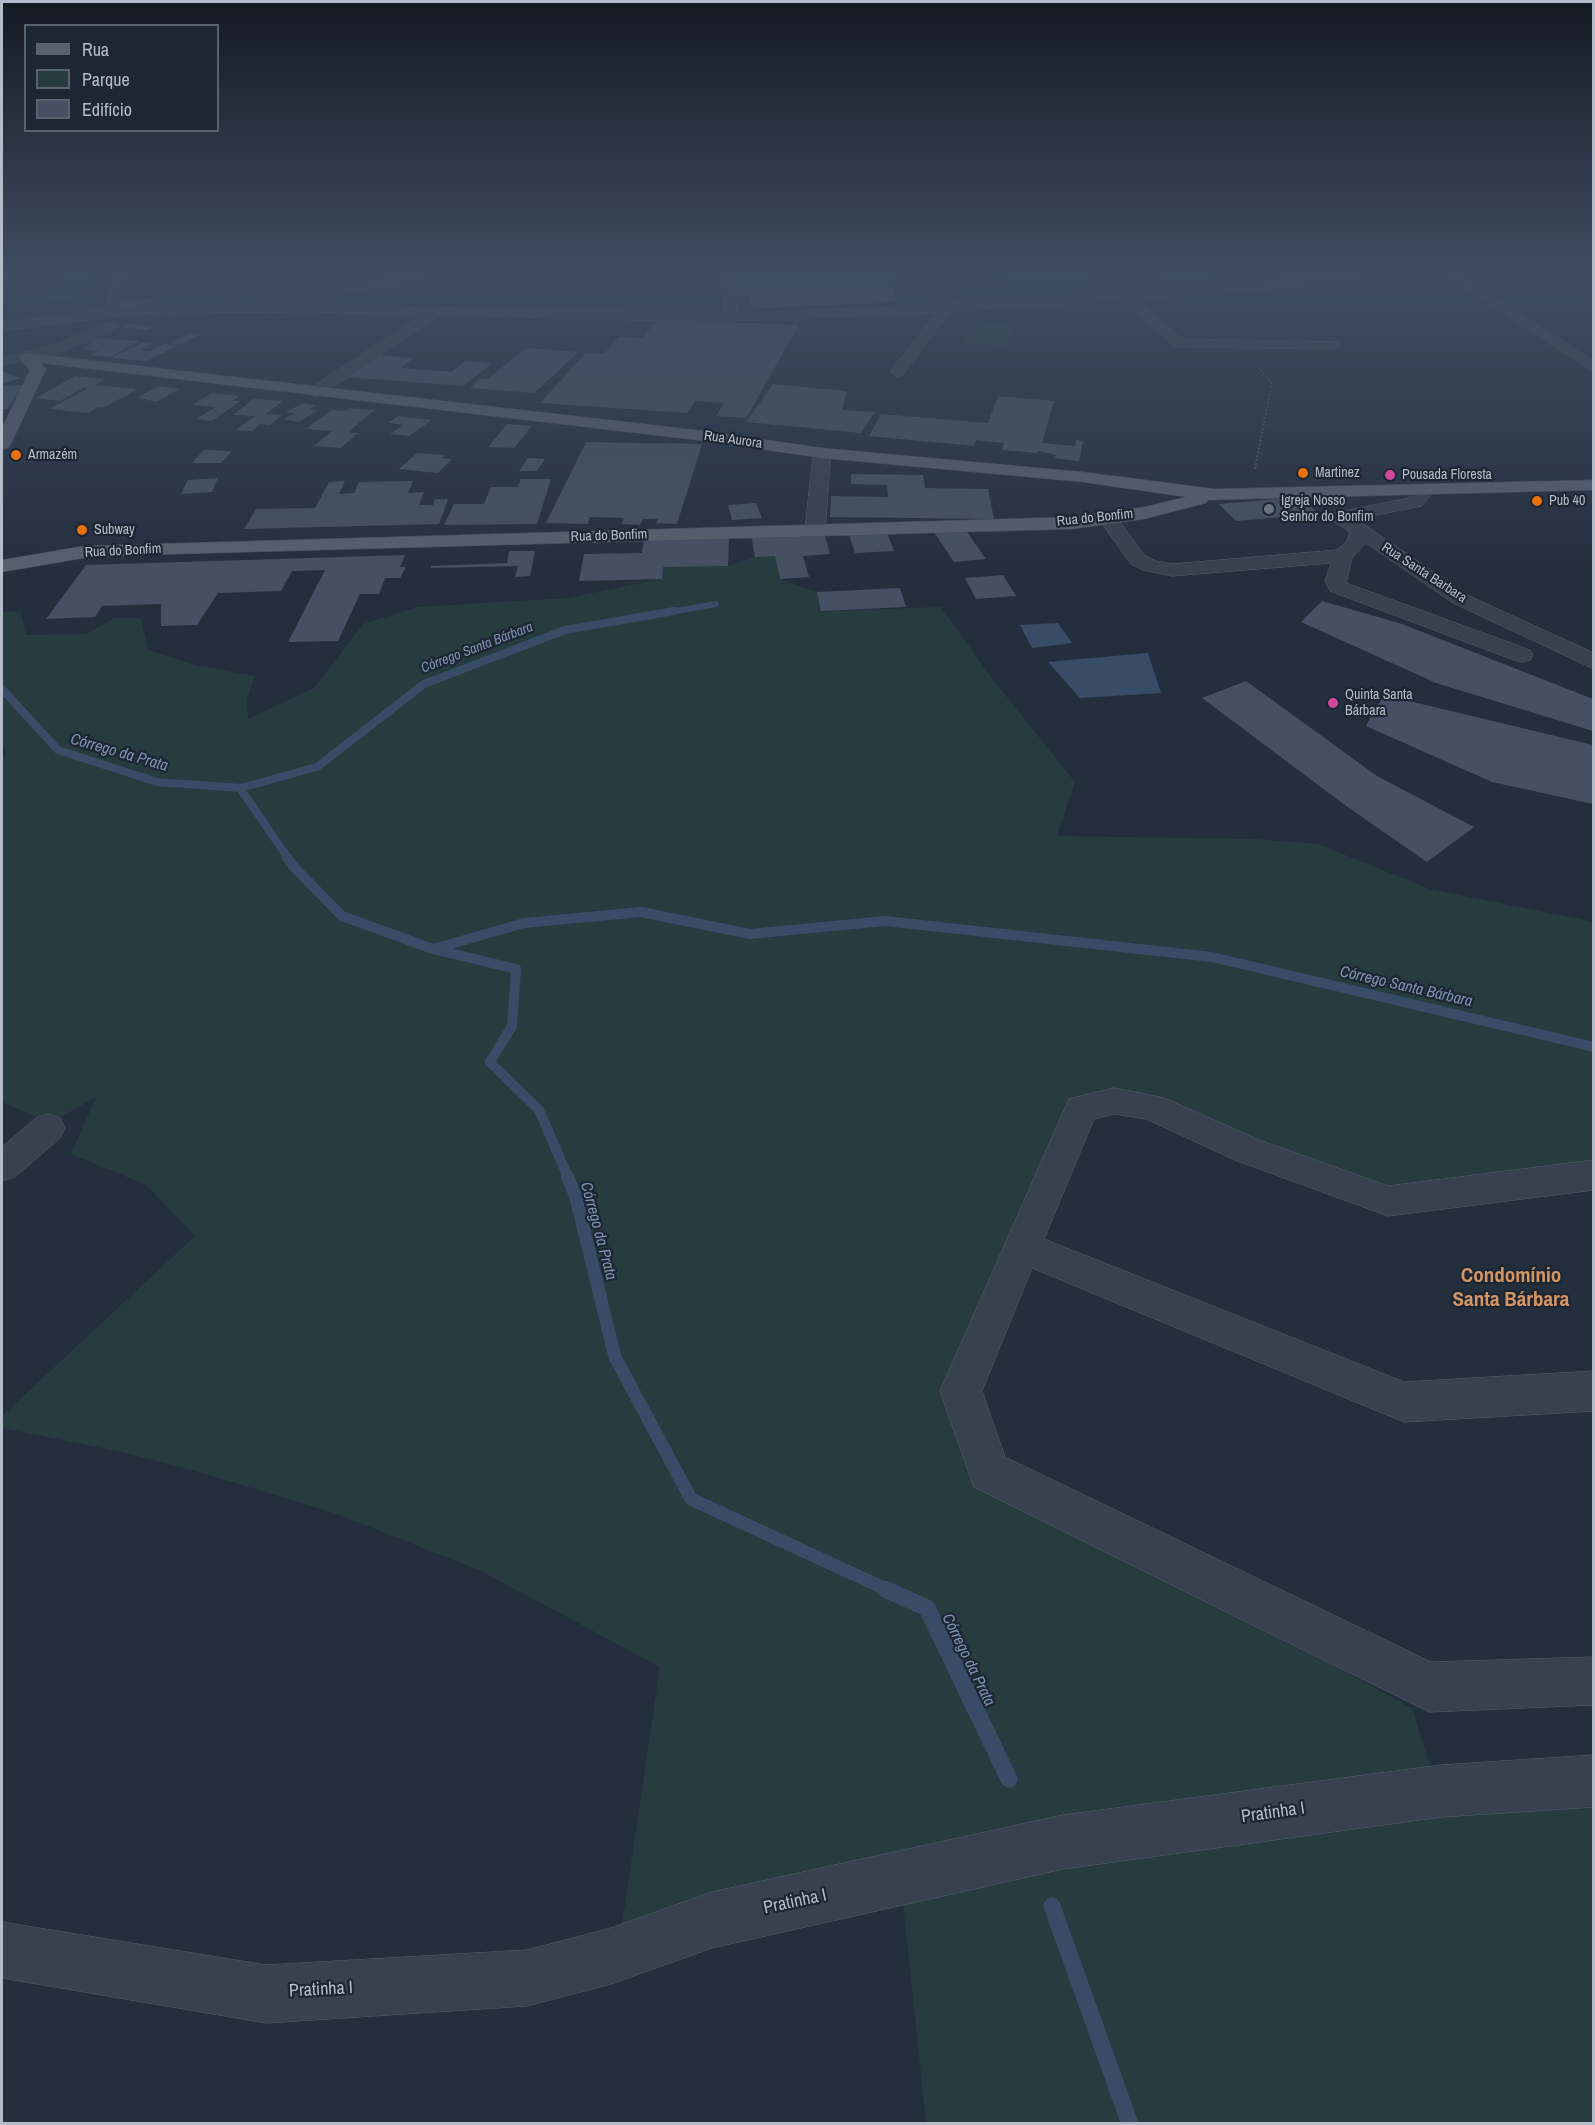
<!DOCTYPE html>
<html>
<head>
<meta charset="utf-8">
<style>
  body { margin:0 }
  #map { position:relative; width:1595px; height:2125px; overflow:hidden; background:#242f3e; font-family:"Archivo Narrow",sans-serif }
  canvas { display:block }
  .frame { position:absolute; inset:0; border:3px solid #b4bcc9; pointer-events:none }
  .legend { position:absolute; left:24px; top:24px; width:195px; height:108px; box-sizing:border-box; background:#1d2633; border:2px solid #59626f; margin:0; padding:8px 10px; list-style:none; font-size:18px; color:#b4bcc9 }
  .legend li { display:flex; align-items:center; gap:12px; height:30px }
  .legend b { width:30px; border:2px solid #59626f }
</style>
</head>
<body>
<div id="map">
<canvas width="1595" height="2125"></canvas>
<div class="frame"></div>
<ul class="legend">
<li><b style="height:8px;background:#56606e"></b>Rua</li>
<li><b style="height:16px;background:#263c3f"></b>Parque</li>
<li><b style="height:16px;background:#455162"></b>Edifício</li>
</ul>
</div>
<script>
const g = document.querySelector('canvas').getContext('2d');
g.lineJoin = 'round';
function paint(path, color) { g.fillStyle = color; g.fill(path, 'evenodd'); }
const poly = rows => new Path2D(rows.map(r => 'M' + r).join(''));
function trace(path, color, width, dash) { g.strokeStyle = color; g.lineWidth = width; g.lineCap = dash ? 'butt' : 'round'; g.setLineDash(dash || []); g.stroke(path); }
function drawText(font, color, halo, rows, align = 'center') {
  g.font = font + ' "Archivo Narrow",sans-serif'; g.lineWidth = 4.5; g.setLineDash([]); g.textBaseline = 'middle'; g.strokeStyle = halo; g.fillStyle = color; for (const [text, x, y, turn = 0] of rows) {
    g.save(); g.translate(x, y); g.rotate((+turn || 0) * Math.PI / 180); g.textAlign = isNaN(turn) ? turn : align; if (halo) g.strokeText(text, 0, 0); g.fillText(text, 0, 0); g.restore();
  }
}
paint(poly([
  [77,276,94,276,88,296,89,311,70,313,72,299,37,302,59,279],
  [1002,276,1084,276,1091,283,1097,295,972,303,958,292,1014,288],
  [975,322,1016,325,1005,346,962,342],
  [775,556,780,579,817,592,822,611,941,607,991,677,1075,782,1057,836,1255,839,1318,844,1430,889,1593,922,1593,1168,1392,1195,1242,1140,1079,1100,948,1385,986,1479,1412,1708,1441,1801,1593,1789,1593,2123,926,2123,903,1903,618,1952,660,1667,481,1571,337,1514,203,1473,117,1451,2,1428,2,1416,195,1236,146,1185,71,1154,96,1097,50,1123,2,1102,2,757,6,754,2,741,2,612,20,611,26,635,87,634,114,618,141,618,148,650,195,665,255,676,247,700,248,719,314,688,363,624,417,607,568,598,661,579,663,567,728,566,755,557]
]), '#263c3f');
paint(poly([
  [1058,623,1072,643,1032,648,1020,625],
  [1148,653,1161,693,1080,698,1048,662]
]), '#394c67');
trace(poly([
  [665,613,716,604]
]), '#394c67', 6);
trace(poly([
  [2,689,58,750,157,782,240,788,288,858],
  [240,788,317,767,424,684,565,630,674,611]
]), '#394c67', 8);
trace(poly([
  [287,857,294,867,342,916,433,949,516,969,512,1026,490,1062,539,1110,568,1177],
  [433,949,524,923,641,912,750,934,885,921,1212,957,1594,1047]
]), '#394c67', 10);
trace(poly([
  [567,1176,575,1194,615,1357,691,1499,888,1590]
]), '#394c67', 13);
trace(poly([
  [885,1589,927,1608,1009,1779],
  [1052,1906,1130,2124]
]), '#394c67', 17);
paint(poly([
  [730,276,891,276,896,302,753,309,749,296,731,297],
  [1169,276,1211,276,1211,278,1173,283,1160,278],
  [152,298,149,307,120,309,120,301],
  [657,320,799,325,746,418,716,416,724,403,695,401,687,413,540,403,586,353,604,354,619,337,642,338],
  [130,324,153,327,146,330,123,327],
  [189,333,201,334,182,344,170,343],
  [97,338,121,340,139,341,110,357,91,355,99,351,81,349,95,342,89,342],
  [143,342,154,343,141,350,151,351,164,344,177,345,147,361,111,358],
  [526,348,579,352,534,393,470,388,480,379,489,378],
  [376,355,413,358,401,368,451,372,465,361,492,363,463,386,346,377],
  [2,371,21,378,2,384],
  [75,376,105,379,95,385,138,389,103,408,98,407,88,413,49,409,89,388,84,388,60,401,36,398],
  [773,384,847,391,842,410,875,412,861,433,746,422],
  [25,385,7,409,2,409,2,386],
  [159,386,180,389,156,402,138,397],
  [212,393,240,396,232,401,241,401,211,421,196,419,216,407,193,405],
  [998,396,1054,401,1042,443,1075,446,1076,440,1083,441,1079,461,1053,458,1057,455,1038,451,1036,453,1002,450,1004,443,976,440,974,446,869,436,881,414,988,423],
  [254,399,283,401,266,414,282,415,270,425,261,424,252,431,236,430,255,416,233,415],
  [303,403,317,405,309,409,318,411,298,422,284,419,295,413,286,412],
  [350,408,375,410,348,432,358,433,341,448,314,446,332,431,306,429,331,410,346,411],
  [398,416,432,420,409,436,390,434,403,425,388,423],
  [507,424,532,426,514,448,488,447],
  [586,442,702,444,677,524,656,523,658,519,643,519,640,525,621,524,624,518,590,517,588,524,546,523],
  [204,450,232,451,221,463,192,463],
  [417,453,446,455,442,458,452,459,438,473,399,469],
  [528,458,545,459,537,471,519,471],
  [851,474,923,475,925,488,988,489,994,519,830,517,831,496,888,497,887,485,851,484],
  [218,478,212,492,181,494,188,480],
  [521,479,551,479,537,524,444,525,454,504,484,504,491,487,518,487],
  [345,481,339,494,354,493,359,482,413,481,408,493,424,492,419,505,433,505,435,499,448,499,439,524,244,529,256,509,315,508,329,482],
  [1300,497,1319,514,1236,521,1219,504],
  [756,503,762,518,732,520,728,505],
  [964,528,986,559,954,562,933,531],
  [824,532,830,554,803,556,809,577,780,579,775,556,755,557,751,535],
  [887,533,894,551,855,553,849,535],
  [729,538,728,566,663,567,662,579,579,581,584,554,642,553,644,540],
  [509,551,535,551,530,576,515,577,518,566,431,568,431,566,507,563],
  [405,555,400,567,406,567,400,578,385,578,379,594,360,594,338,641,288,642,325,570,292,571,281,591,218,593,197,625,161,626,161,604,102,606,95,617,46,619,86,565],
  [1003,575,1016,596,976,599,965,578],
  [900,588,906,607,821,611,817,592],
  [1322,601,1402,624,1593,699,1593,731,1436,683,1301,622],
  [1246,681,1377,776,1474,827,1427,862,1349,808,1202,698],
  [1384,695,1593,745,1593,804,1492,782,1366,726]
]), '#455162');
const minor = poly([
  [111,276,123,276,119,308,146,305,310,304,708,314,724,313,720,276,732,276,737,313,946,304,1265,282,1319,276,1363,276,1357,280,1265,290,1134,299,1183,339,1338,342,1340,345,1338,348,1333,349,1179,347,1174,346,1120,300,950,312,903,375,898,377,890,372,936,313,708,322,440,315,321,395,315,397,307,392,309,389,422,315,310,312,146,313,2,331,2,323,105,310,111,276],
  [419,276,425,277,426,280,425,283,331,294,324,290,331,286,419,276],
  [1445,276,1460,276,1594,361,1594,372,1445,276],
  [112,321,119,325,117,328,57,354,2,365,2,357,48,347,112,321],
  [822,448,828,449,831,453,825,530,822,534,815,536,808,534,805,530,813,453,816,449,822,448],
  [1425,485,1431,486,1434,490,1422,506,1356,519,1467,595,1594,653,1594,669,1453,603,1366,543,1352,558,1346,583,1530,650,1533,655,1530,660,1522,662,1514,660,1330,591,1325,581,1331,563,1172,576,1143,570,1131,564,1098,518,1100,514,1114,514,1145,556,1156,561,1172,564,1337,550,1347,541,1350,532,1333,521,1331,517,1333,513,1409,498,1419,486,1425,485],
  [1114,1088,1164,1098,1259,1140,1388,1186,1594,1160,1594,1190,1388,1216,1235,1160,1146,1119,1114,1114,1094,1119,1044,1239,1404,1382,1594,1371,1594,1411,1404,1422,1032,1268,982,1391,1005,1457,1431,1662,1594,1657,1594,1705,1429,1712,974,1487,940,1391,1069,1099,1114,1088],
  [48,1114,60,1118,65,1128,60,1138,15,1177,2,1181,2,1147,36,1118,48,1114],
  [1594,1755,1594,1807,1441,1817,1063,1869,712,1948,611,1984,527,2006,266,2023,2,1978,2,1922,266,1965,527,1950,611,1928,712,1892,1063,1815,1441,1765,1594,1755]
]);
const major = poly([
  [26,353,705,431,822,448,1083,472,1215,489,1594,480,1594,490,1208,500,1206,503,1144,519,1072,529,141,555,84,558,2,572,2,560,84,546,1072,517,1144,507,1186,497,1083,482,822,458,705,441,41,363,46,369,11,444,8,448,2,449,2,428,30,370,19,357,26,353]
]);
trace(minor, '#565f6c', 1);
trace(major, '#414a57', 1);
trace(poly([
  [1258,367,1272,384,1264,423]
]), '#44595c', 1.5, [2, 2]);
trace(poly([
  [1255,469,1264,422]
]), '#44595c', 2, [2, 2]);
paint(minor, '#38414e');
paint(major, '#56606e');
const sky = g.createLinearGradient(0, 0, 0, 574);
sky.addColorStop(0, '#141a22');
sky.addColorStop(0.48, '#3f4d63');
sky.addColorStop(1, '#3f4d6300');
g.fillStyle = sky;
g.fillRect(0, 0, 1595, 574);
for (const [x, y, r, color] of [
  [16,455,6,"#e8710a"],
  [1303,473,6,"#e8710a"],
  [1390,475,6,"#d1479c"],
  [1537,501,6,"#e8710a"],
  [1269,509,6,"#6b7280"],
  [82,530,6,"#e8710a"],
  [1333,703,6,"#d1479c"]
]) { const dot = new Path2D(); dot.arc(x, y, r, 0, 2 * Math.PI); g.fillStyle = color; g.fill(dot); trace(dot, '#1d2633', 2); }
drawText('14px', '#b4bcc9', '#1d2633', [
  ["Rua Aurora",733,440,8],
  ["Rua do Bonfim",1095,518,-6],
  ["Rua do Bonfim",609,536,-2],
  ["Rua do Bonfim",123,551,-3],
  ["Rua Santa Barbara",1424,573,33]
]);
drawText('14px', '#b4bcc9', '#1d2633', [
  ["Armazém",28,455],
  ["Martinez",1315,473],
  ["Pousada Floresta",1402,475],
  ["Igreja Nosso",1281,501],
  ["Senhor do Bonfim",1281,517],
  ["Pub 40",1549,501],
  ["Subway",94,530],
  ["Quinta Santa",1345,695],
  ["Bárbara",1345,711]
], 'left');
drawText('italic 14px', '#7c92b1', '#1d2633', [
  ["Córrego Santa Bárbara",477,648,-21]
]);
drawText('italic 16px', '#7c92b1', '#1d2633', [
  ["Córrego da Prata",119,753,16],
  ["Córrego Santa Bárbara",1406,987,13],
  ["Córrego da Prata",598,1231,75],
  ["Córrego da Prata",968,1660,64]
]);
drawText('18px', '#b4bcc9', '#1d2633', [
  ["Pratinha I",1273,1813,-8],
  ["Pratinha I",795,1902,-12],
  ["Pratinha I",321,1990,-3]
]);
drawText('bold 21px', '#d59563', '#1d2633', [
  ["Condomínio",1511,1276],
  ["Santa Bárbara",1511,1300]
]);
</script>
</body>
</html>
